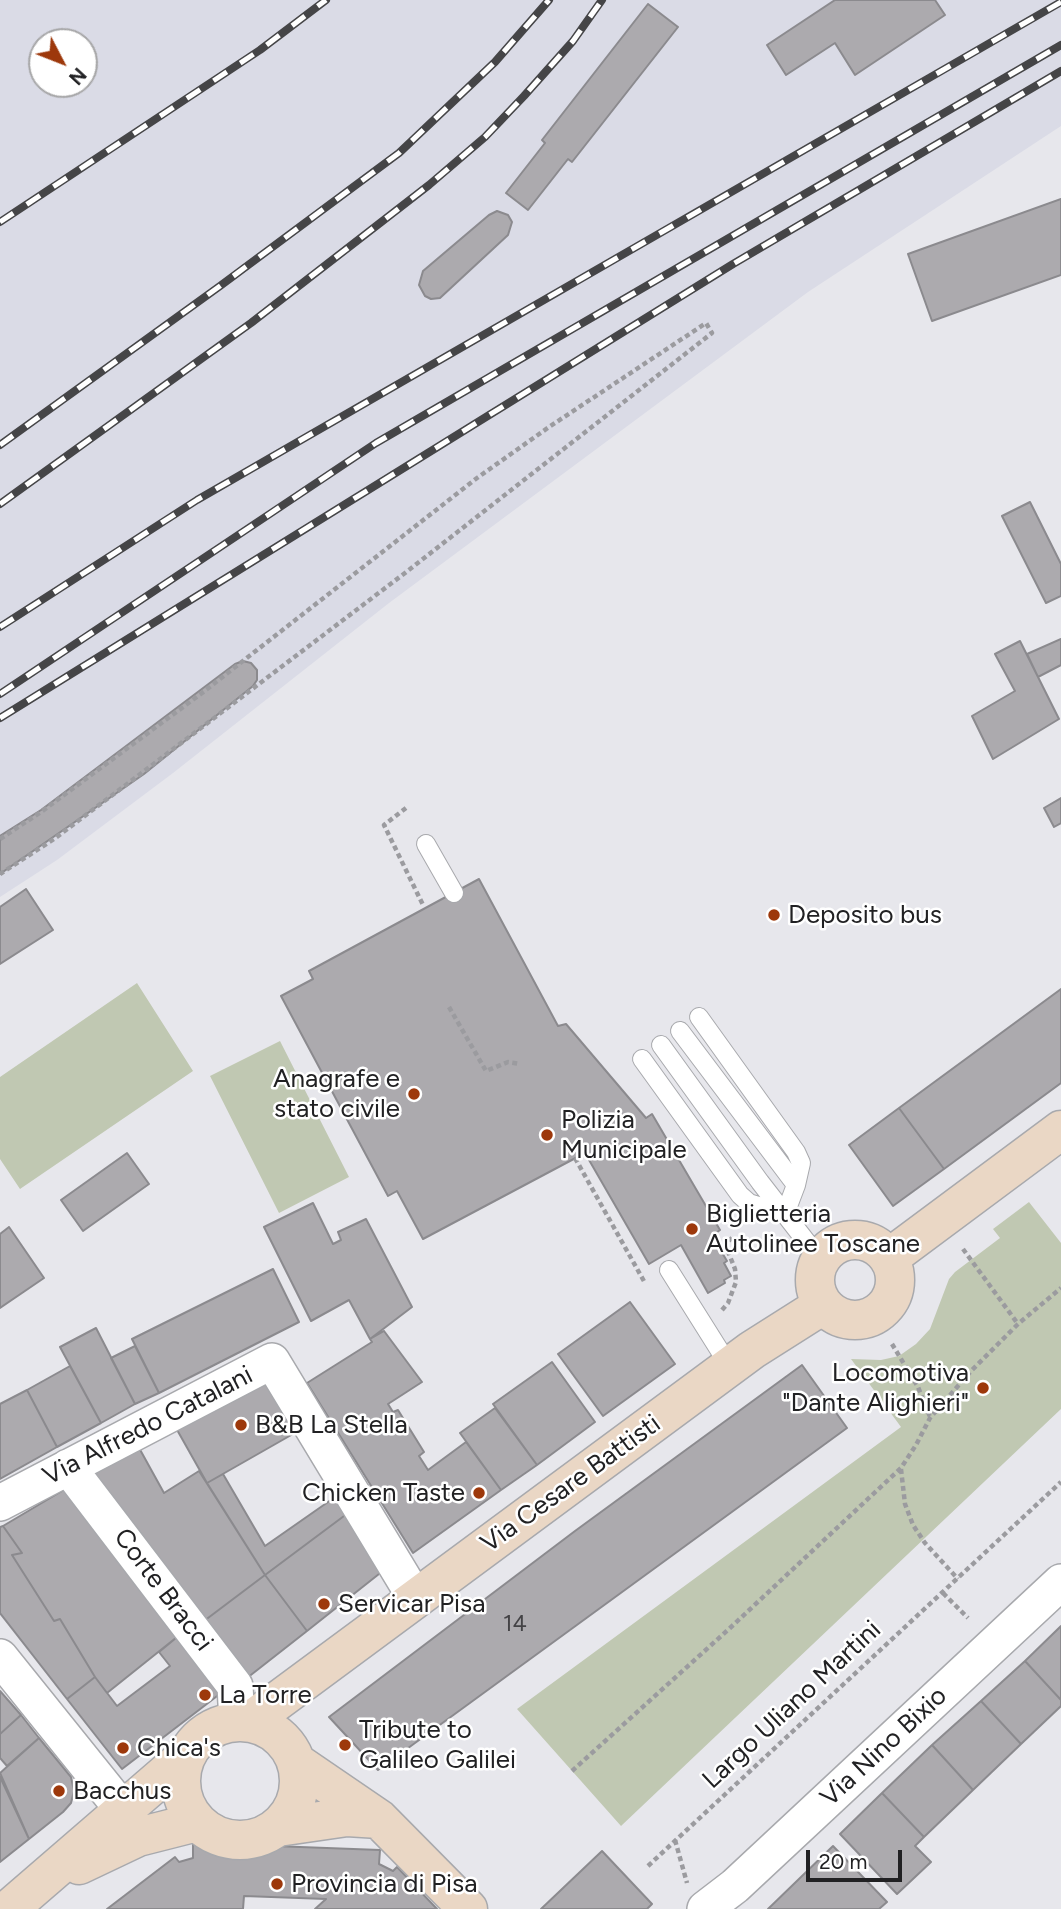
<!DOCTYPE html>
<html>
<head>
<meta charset="utf-8">
<style>
  body { margin:0 }
  #map { position:relative; width:1061px; height:1909px; overflow:hidden; background:#e7e7ec; font-family:Figtree,sans-serif }
  canvas { display:block }
  .north { position:absolute; left:28px; top:28px; width:70px; height:70px; box-sizing:border-box; background:#fff; border:2px solid #a6a6a7; border-radius:50%; rotate:132deg; font-size:19px; font-weight:700; line-height:28px; text-align:center; color:#212123 }
  .north::after { content:''; display:block; margin:auto; width:24px; height:32px; background:#9d380b; clip-path:polygon(50% 0,100% 100%,50% 72%,0 100%) }
  .scale { position:absolute; left:806px; top:1850px; width:96px; height:32px; box-sizing:border-box; border:4px solid #212123; border-top:0; padding-left:9px; font-size:21px; line-height:24px; white-space:nowrap; color:#212123; -webkit-text-stroke:5px #fff; paint-order:stroke }
</style>
</head>
<body>
<div id="map">
<canvas width="1061" height="1909"></canvas>
<div class="north">N</div>
<div class="scale">20 m</div>
</div>
<script>
const g = document.querySelector('canvas').getContext('2d');
g.lineJoin = 'round';
function paint(path, color) { g.fillStyle = color; g.fill(path, 'evenodd'); }
const poly = rows => new Path2D(rows.map(r => 'M' + r).join(''));
function trace(path, color, width, dash) { g.strokeStyle = color; g.lineWidth = width; g.lineCap = dash ? 'butt' : 'round'; g.setLineDash(dash || []); g.stroke(path); }
function drawText(font, color, halo, rows, align = 'center') {
  g.font = font + ' Figtree,sans-serif'; g.lineWidth = 5; g.setLineDash([]); g.textBaseline = 'middle'; g.strokeStyle = halo; g.fillStyle = color; for (const [text, x, y, turn = 0] of rows) {
    g.save(); g.translate(x, y); g.rotate((+turn || 0) * Math.PI / 180); g.textAlign = isNaN(turn) ? turn : align; if (halo) g.strokeText(text, 0, 0); g.fillText(text, 0, 0); g.restore();
  }
}
paint(poly([
  [0,0,1061,0,1061,126,808,292,389,603,173,773,57,860,0,897],
  [42,42,84,42,84,84,42,84]
]), '#dadbe6');
paint(poly([
  [137,983,193,1071,20,1189,0,1159,0,1077],
  [280,1041,349,1177,279,1213,210,1076],
  [1029,1202,1061,1243,1061,1409,621,1826,517,1709,901,1427,851,1359,881,1360,899,1356,916,1344,930,1329,949,1279,955,1272,1000,1238,993,1229]
]), '#c0c8b2');
const building = poly([
  [835,0,935,0,945,15,855,75,835,43,786,75,767,45,835,0],
  [648,4,678,27,572,162,568,159,528,210,506,193,545,143,542,140,648,4],
  [1061,199,1061,275,932,321,908,254,1061,199],
  [497,211,508,215,512,222,508,235,440,298,431,299,425,296,419,285,423,271,489,215,497,211],
  [1030,502,1061,564,1061,596,1046,603,1002,516,1030,502],
  [1061,639,1061,665,1038,677,1027,654,1061,639],
  [1020,641,1059,719,993,759,972,716,1015,691,995,654,1020,641],
  [243,661,251,663,257,670,257,680,253,686,144,774,0,874,0,836,41,810,235,664,243,661],
  [1061,798,1061,823,1054,827,1044,808,1061,798],
  [479,879,558,1026,566,1024,646,1118,652,1114,720,1230,712,1236,727,1261,724,1263,731,1276,724,1280,725,1283,708,1293,681,1245,649,1264,585,1153,423,1239,397,1191,388,1196,281,996,313,979,309,971,479,879],
  [26,889,53,930,0,964,0,907,26,889],
  [1061,989,1061,1083,944,1169,899,1108,1061,989],
  [899,1108,944,1169,893,1206,849,1145,899,1108],
  [127,1153,149,1184,83,1231,61,1200,127,1153],
  [313,1203,333,1244,341,1240,338,1232,366,1219,412,1307,370,1339,349,1300,311,1321,264,1227,313,1203],
  [9,1227,44,1278,0,1308,0,1234,9,1227],
  [273,1269,299,1322,159,1393,132,1339,273,1269],
  [630,1302,675,1364,603,1416,558,1354,630,1302],
  [96,1328,135,1404,101,1423,60,1347,96,1328],
  [384,1331,422,1382,388,1404,393,1412,398,1410,424,1452,419,1456,428,1470,466,1442,501,1490,413,1553,307,1383,372,1342,370,1339,384,1331],
  [135,1346,159,1393,135,1404,111,1358,135,1346],
  [552,1362,595,1422,537,1465,493,1404,552,1362],
  [802,1365,847,1428,378,1770,329,1717,575,1531,802,1365],
  [70,1366,101,1423,57,1447,27,1390,70,1366],
  [270,1375,300,1430,207,1483,176,1428,270,1375],
  [27,1390,57,1447,0,1479,0,1404,27,1390],
  [495,1408,537,1465,501,1490,460,1433,495,1408],
  [138,1446,164,1493,199,1471,265,1575,204,1621,88,1474,138,1446],
  [223,1474,265,1546,338,1495,348,1513,265,1575,207,1483,223,1474],
  [67,1488,182,1633,107,1693,95,1677,60,1619,54,1621,12,1555,22,1553,3,1526,67,1488],
  [348,1513,384,1570,307,1631,265,1575,348,1513],
  [3,1526,22,1553,12,1555,54,1621,60,1619,95,1677,67,1699,0,1613,0,1527,3,1526],
  [265,1575,307,1631,247,1678,204,1621,265,1575],
  [1061,1626,1061,1700,1025,1661,1061,1626],
  [182,1633,225,1690,122,1769,67,1699,95,1677,117,1706,170,1666,159,1652,182,1633],
  [1025,1661,1061,1700,1061,1706,1021,1744,981,1701,1025,1661],
  [0,1691,21,1715,0,1734,0,1691],
  [981,1701,1021,1744,973,1790,932,1745,981,1701],
  [21,1715,39,1738,7,1766,0,1758,0,1734,21,1715],
  [39,1738,71,1777,74,1791,71,1803,63,1812,29,1839,0,1773,39,1738],
  [932,1745,973,1790,924,1837,882,1793,932,1745],
  [0,1777,29,1839,0,1862,0,1777],
  [882,1793,924,1837,915,1846,931,1862,897,1894,840,1834,882,1793],
  [193,1843,380,1850,379,1864,393,1871,397,1867,437,1909,315,1909,326,1899,244,1896,243,1909,107,1909,175,1857,179,1862,193,1858,193,1843],
  [833,1846,887,1902,879,1909,768,1909,833,1846],
  [602,1851,652,1904,647,1909,541,1909,602,1851]
]);
paint(building, '#acaaae');
trace(building, '#8b8a8e', 2);
const lane = poly([
  [426,844,454,893],
  [699,1017,796,1152,801,1163,796,1185,785,1214],
  [680,1031,796,1185],
  [661,1045,760,1182,819,1258],
  [642,1059,740,1195,749,1203,785,1214],
  [669,1270,730,1367]
]);
const street = poly([
  [68,1467,235,1686,237,1721],
  [0,1503,272,1361,416,1599],
  [0,1657,123,1810],
  [705,1909,735,1886,1061,1582]
]);
const secondary = poly([
  '815 1280a40 40 0 1 1 80 0a40 40 0 1 1-80 0Z',
  [889,1258,1061,1130],
  '181 1781a59 59 0 1 1 118 0a59 59 0 1 1-118 0Z',
  [249,1722,752,1350,823,1305],
  [297,1763,379,1819,468,1909],
  [278,1827,347,1817,379,1819],
  [79,1865,138,1837,197,1822],
  [9,1909,185,1757]
]);
trace(lane, '#a8a9ad', 20);
trace(street, '#a8a9ad', 38);
trace(secondary, '#a8a9ad', 41);
trace(poly([
  [406,808,384,825,423,905],
  [0,839,41,812,202,693,477,478,549,427,706,323,712,333,405,573,139,775,54,839,0,874],
  [449,1007,486,1071,508,1062,520,1064],
  [575,1158,645,1283],
  [963,1249,1018,1324],
  [722,1310,728,1303,736,1282,735,1269,725,1244,732,1238],
  [892,1344,918,1387,930,1417],
  [901,1469,905,1504,913,1525,925,1543,958,1579],
  [943,1593,968,1618],
  [572,1771,730,1628,901,1468,916,1445,930,1418,971,1371,1018,1324,1061,1288],
  [675,1840,687,1883],
  [648,1866,1061,1482]
]), '#9b9b9f', 4.5, [5, 3.5]);
trace(lane, '#fff', 18);
trace(street, '#fff', 35);
trace(secondary, '#ead7c5', 38);
const rail = poly([
  [0,222,260,50,326,0],
  [0,445,220,286,399,153,495,62,549,0],
  [0,504,251,323,429,185,485,137,524,96,573,41,602,0],
  [0,627,197,500,1061,2],
  [0,694,376,443,1061,45],
  [0,718,733,264,1061,71]
]);
trace(rail, '#454547', 8);
trace(rail, '#fff', 5, [16]);
for (const [x, y, r, color] of [
  [774,915,7,"#9d380b"],
  [414,1094,7,"#9d380b"],
  [547,1135,7,"#9d380b"],
  [692,1229,7,"#9d380b"],
  [983,1388,7,"#9d380b"],
  [241,1425,7,"#9d380b"],
  [479,1493,7,"#9d380b"],
  [324,1604,7,"#9d380b"],
  [205,1695,7,"#9d380b"],
  [345,1745,7,"#9d380b"],
  [123,1748,7,"#9d380b"],
  [59,1791,7,"#9d380b"],
  [277,1884,7,"#9d380b"]
]) { const dot = new Path2D(); dot.arc(x, y, r, 0, 2 * Math.PI); g.fillStyle = color; g.fill(dot); trace(dot, '#fff', 2.5); }
drawText('23px', '#444346', null, [
  ["14",515,1624]
]);
drawText('26px', '#212123', '#fff', [
  ["Deposito bus",788,915],
  ["Anagrafe e",400,1079,"right"],
  ["stato civile",400,1109,"right"],
  ["Polizia",561,1120],
  ["Municipale",561,1150],
  ["Biglietteria",706,1214],
  ["Autolinee Toscane",706,1244],
  ["Locomotiva",969,1373,"right"],
  ["\"Dante Alighieri\"",969,1403,"right"],
  ["B&B La Stella",255,1425],
  ["Chicken Taste",465,1493,"right"],
  ["Servicar Pisa",338,1604],
  ["La Torre",219,1695],
  ["Tribute to",359,1730],
  ["Galileo Galilei",359,1760],
  ["Chica's",137,1748],
  ["Bacchus",73,1791],
  ["Provincia di Pisa",291,1884]
], 'left');
drawText('26px', '#212123', '#fff', [
  ["Via Alfredo Catalani",148,1426,-27],
  ["Via Cesare Battisti",571,1484,-36],
  ["Corte Bracci",163,1590,53],
  ["Largo Uliano Martini",792,1705,-43],
  ["Via Nino Bixio",884,1747,-43]
]);
</script>
</body>
</html>
